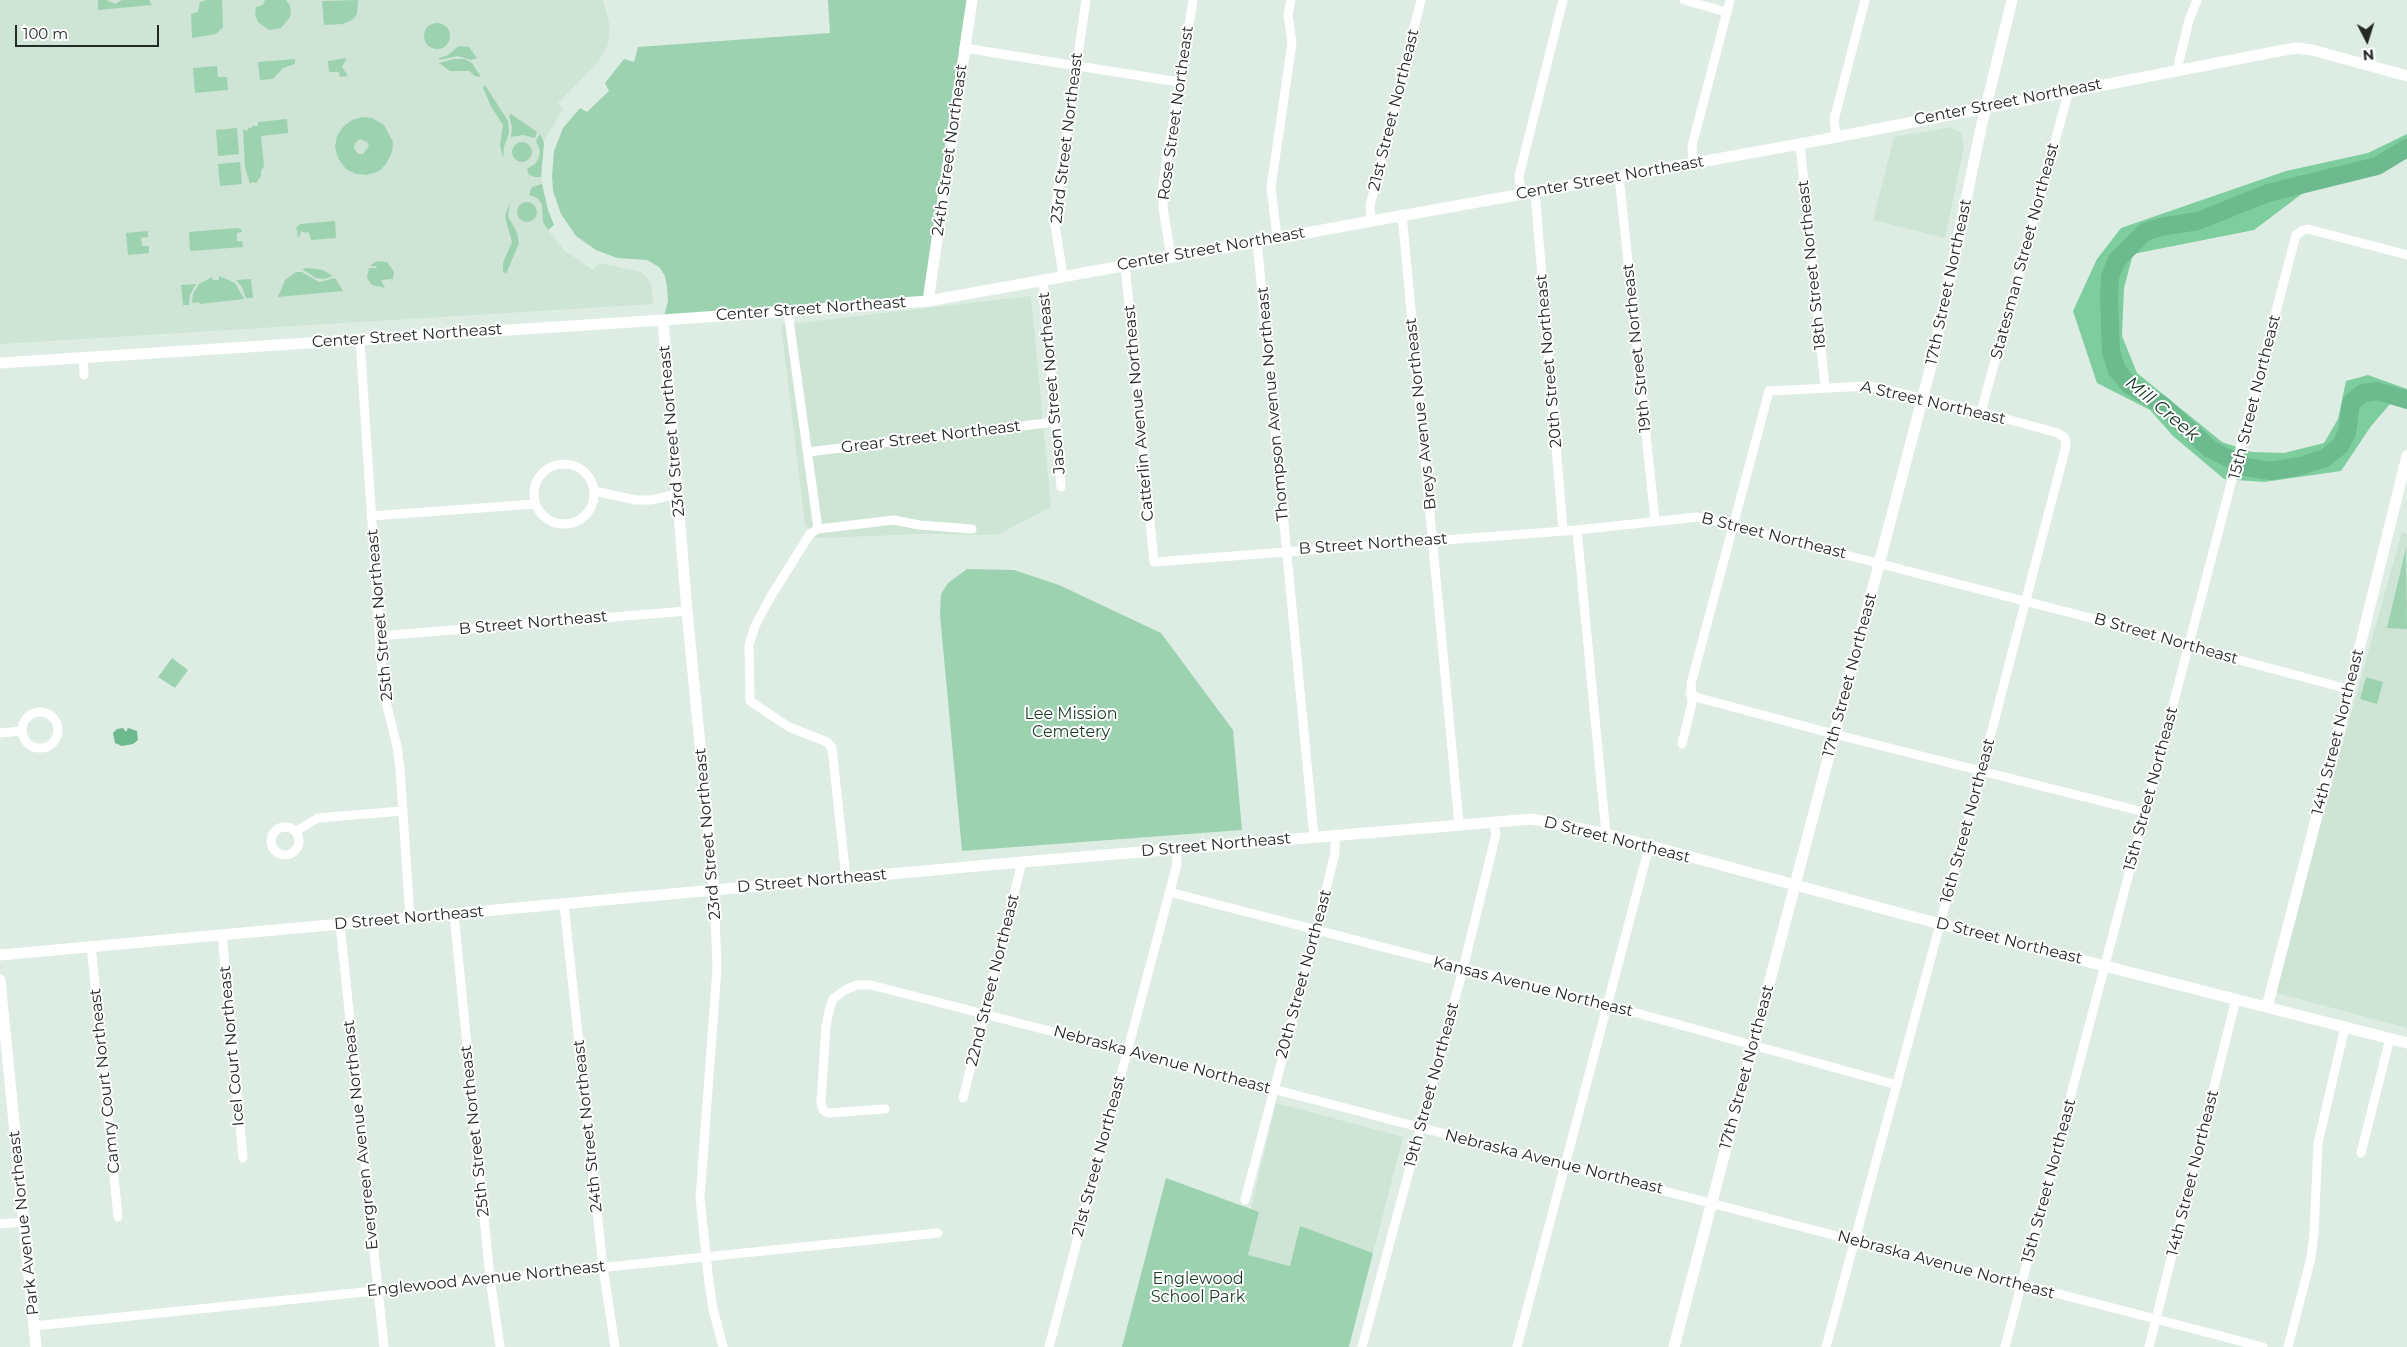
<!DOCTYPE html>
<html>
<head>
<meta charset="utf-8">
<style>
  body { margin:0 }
  #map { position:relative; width:2407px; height:1347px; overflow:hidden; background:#ddede3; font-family:Montserrat,sans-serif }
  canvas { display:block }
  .north { position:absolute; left:2342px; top:15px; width:50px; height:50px; -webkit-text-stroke:4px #fff; paint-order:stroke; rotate:175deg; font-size:14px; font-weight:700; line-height:20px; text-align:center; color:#232925 }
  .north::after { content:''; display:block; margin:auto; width:18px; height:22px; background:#232925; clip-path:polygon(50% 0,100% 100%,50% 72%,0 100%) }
  .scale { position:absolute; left:15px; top:25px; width:144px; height:22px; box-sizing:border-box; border:2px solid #232925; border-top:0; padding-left:6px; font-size:15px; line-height:18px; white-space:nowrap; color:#232925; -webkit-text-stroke:4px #fff; paint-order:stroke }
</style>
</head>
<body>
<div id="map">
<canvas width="2407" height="1347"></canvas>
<div class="north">N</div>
<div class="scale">100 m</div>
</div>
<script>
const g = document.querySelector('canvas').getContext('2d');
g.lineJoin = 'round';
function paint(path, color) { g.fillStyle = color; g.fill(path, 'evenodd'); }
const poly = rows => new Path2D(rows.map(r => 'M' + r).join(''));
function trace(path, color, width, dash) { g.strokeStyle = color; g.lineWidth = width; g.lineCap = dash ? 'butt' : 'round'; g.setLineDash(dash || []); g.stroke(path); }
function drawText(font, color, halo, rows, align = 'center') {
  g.font = font + ' Montserrat,sans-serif'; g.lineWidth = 4; g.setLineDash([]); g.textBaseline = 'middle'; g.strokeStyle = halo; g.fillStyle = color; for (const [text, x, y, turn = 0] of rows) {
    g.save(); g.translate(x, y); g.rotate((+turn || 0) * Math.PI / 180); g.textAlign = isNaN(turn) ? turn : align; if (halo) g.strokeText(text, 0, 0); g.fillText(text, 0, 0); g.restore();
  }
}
paint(poly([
  [0,0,603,0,610,27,607,47,598,62,558,103,563,109,544,141,541,166,542,184,548,210,554,225,548,230,565,251,593,270,599,263,641,272,647,278,652,287,653,304,0,344],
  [1950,127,1961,133,1964,146,1945,238,1873,220,1894,137],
  [1031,296,1051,507,997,535,924,534,816,538,805,524,781,325],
  [2402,532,2407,534,2407,1028,2273,992],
  [1276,1103,1403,1137,1373,1253,1300,1227,1290,1266,1248,1255,1259,1212,1251,1209]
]), '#cee4d5');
paint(poly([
  [98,0,106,0,115,4,122,0,149,0,152,5,98,10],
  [206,0,222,0,223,27,216,34,192,38,191,14,198,12,200,2],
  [265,0,286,0,289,4,291,10,290,17,281,28,269,30,258,22,255,14,256,7,263,5],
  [358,0,357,14,352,20,343,24,324,25,322,1],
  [828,0,972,0,928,301,663,320,668,301,667,287,665,276,659,267,647,260,617,258,596,250,576,236,561,214,553,191,552,176,554,151,563,128,580,108,587,112,609,91,605,83,624,59,634,62,638,47,830,33],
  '424 36a13 13 0 1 1 26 0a13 13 0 1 1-26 0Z',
  [459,46,469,47,477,58,471,60,458,56,439,60,439,58,448,55],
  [347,58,342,67,348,76,340,77,339,72,329,72,328,61],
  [295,59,295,64,283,68,273,79,260,80,258,62],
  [454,59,465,59,472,63,481,77,475,76,469,71,450,71,439,63],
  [217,66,218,77,227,77,228,90,195,93,193,68],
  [485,85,508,121,509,133,504,147,503,158,500,145,503,125,492,108,483,88],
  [511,114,537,132,535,138,523,135,511,137,512,127,509,116],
  [362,117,372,118,384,125,393,142,392,152,386,164,379,171,367,175,356,174,346,169,338,158,335,147,337,136,343,127,352,120],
  [360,139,367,142,369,146,363,154,358,154,354,148,355,143],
  [287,119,288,133,261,136,264,167,261,170,261,176,256,183,252,182,250,184,245,167,243,129,247,131,249,127,252,129,252,126,258,126,258,122],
  [237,128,239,154,218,156,216,130],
  [540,134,544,143,541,177,535,177,529,175,527,169,535,164,539,158,540,151,536,141],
  '512 152a10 10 0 1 1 20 0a10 10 0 1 1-20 0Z',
  [240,162,242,184,220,186,218,164],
  [542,184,548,210,554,225,548,230,543,222,542,204,537,198,529,195,532,187],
  '517 212a10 10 0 1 1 20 0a10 10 0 1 1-20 0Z',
  [510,202,508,216,517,233,519,243,506,274,503,271,503,263,512,242,505,217],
  [335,221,336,238,311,240,308,231,306,233,301,231,299,237,297,236,298,233,296,228,300,224],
  [237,228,241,229,242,232,237,233,237,241,242,241,243,247,190,251,189,232],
  [148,231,148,237,141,238,142,246,149,246,149,253,128,255,126,233],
  [377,261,387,262,394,272,393,279,381,280,385,288,372,285,367,278,369,268,377,268,376,266,370,266],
  [308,268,323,270,333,276,325,279,316,278,302,269],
  [296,272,302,272,319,282,335,278,343,291,278,297,285,280],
  [219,276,235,283,244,299,200,304,199,302,192,303,193,294,199,284,212,277,213,280,219,280],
  [251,279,253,298,246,298,242,287,236,280],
  [196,284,190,295,189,305,183,305,181,285],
  [2406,548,2407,629,2387,628],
  [967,569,1014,570,1059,585,1161,633,1233,730,1242,830,962,851,940,615,941,594,948,583],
  [172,658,188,670,175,688,158,677],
  [2366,677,2383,682,2377,704,2360,699],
  [1166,1178,1259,1212,1248,1255,1290,1266,1300,1226,1373,1253,1349,1347,1122,1347]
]), '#9dd2b1');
paint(poly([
  [2407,134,2407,156,2396,162,2307,190,2254,230,2133,254,2124,288,2122,336,2137,373,2222,442,2252,452,2284,453,2324,443,2338,419,2346,381,2368,375,2407,389,2407,409,2391,403,2371,426,2341,471,2264,482,2224,479,2173,436,2150,410,2097,383,2073,311,2097,259,2121,228,2286,171,2368,153]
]), '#7ecd9f');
paint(poly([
  [123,728,126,732,128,728,137,731,138,740,133,744,122,746,115,743,113,733,117,729]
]), '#6cba8d');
trace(poly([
  [2407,148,2377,166,2268,193,2198,221,2160,227,2145,232,2117,260,2110,277,2109,296,2111,352,2117,370,2129,385,2162,405,2210,449,2246,467,2271,471,2301,466,2325,458,2340,446,2347,433,2351,403,2363,393,2377,391,2407,400]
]), '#6cba8d', 18);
trace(poly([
  [1684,0,1726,12],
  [964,48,1179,82],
  [2177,70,2189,20,2197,0],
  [1836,136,1834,120,1865,0],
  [1800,144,1825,387],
  [1693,163,1692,146,1730,0],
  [1619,176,1655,520],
  [1535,192,1563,530],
  [1521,195,1519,176,1563,0],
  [1402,214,1459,824],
  [1371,220,1370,206,1421,0],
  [1277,237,1271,187,1292,43,1288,15,1291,0],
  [1257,241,1314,837],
  [1171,256,1163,208,1163,183,1193,0],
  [1125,264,1154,562,1577,530,1698,517,2176,640,2198,649,2348,689],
  [1063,275,1054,219,1086,0],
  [1043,279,1061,487],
  [788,312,818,529],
  [360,340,383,690,397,746,400,769,410,918],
  [83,358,84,375],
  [1981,412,2069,90],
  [808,452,1055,422],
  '534 494a30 30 0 1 1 60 0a30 30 0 1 1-60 0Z',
  [594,491,636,500,651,500,677,494],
  [371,516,535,504],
  [1577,530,1606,834],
  [379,636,687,611],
  [1690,694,1699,698,1834,734,2144,812],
  '22 730a18 18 0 1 1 36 0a18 18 0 1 1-36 0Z',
  [0,733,22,731],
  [1682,744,1692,703,1691,684,1769,391,1869,386,1981,412,2058,433,2065,438,2066,446,1981,772,1826,1347],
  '271 841a14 14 0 1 1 28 0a14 14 0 1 1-28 0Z',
  [296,831,318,818,402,811],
  [846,878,832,748,827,742,789,727,750,701,749,645,755,626,771,596,810,534,818,529,894,520,919,525,972,529],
  [714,889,717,968,700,1198,709,1283,713,1309,723,1347],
  [1169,892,1608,1005,1897,1085],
  [564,904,603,1267,615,1347],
  [454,914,490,1278,500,1347],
  [340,924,384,1347],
  [222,934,243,1158],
  [91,945,118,1217],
  [963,1098,1022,862],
  [885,1109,828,1113,823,1110,821,1103,826,1026,829,1011,833,999,845,990,857,985,871,985,1054,1032,2263,1347],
  [2361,1153,2390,1038],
  [1245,1200,1316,931,1335,853,1335,835],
  [0,1224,23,1222],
  [34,1326,938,1233],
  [1049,1347,1177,864,1176,849],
  [1362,1347,1463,969,1496,834,1493,821],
  [1517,1347,1649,847],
  [2005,1347,2296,235,2303,230,2308,229,2407,255],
  [2149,1347,2236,999],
  [2288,1347,2311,1258,2314,1233,2318,1143,2345,1027]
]), '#fff', 9);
trace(poly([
  [928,301,972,0],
  [663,320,687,611,714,889],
  [0,363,663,320,928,301,1800,144,2279,51,2297,48,2312,50,2407,76],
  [0,955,1022,862,1532,819,1606,834,1940,924,2407,1043],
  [0,980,36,1347],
  [2267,1007,2337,739,2407,456],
  [1674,1347,1933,358,1982,123,2012,0]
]), '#fff', 11);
drawText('16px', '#232925', '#fff', [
  ["Center Street Northeast",2008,102,-11],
  ["21st Street Northeast",1394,110,-76],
  ["Rose Street Northeast",1176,113,-82],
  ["23rd Street Northeast",1067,138,-83],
  ["24th Street Northeast",950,150,-82],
  ["Center Street Northeast",1610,178,-10],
  ["Center Street Northeast",1211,249,-10],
  ["Statesman Street Northeast",2025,251,-75],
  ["18th Street Northeast",1812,265,-96],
  ["17th Street Northeast",1949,282,-78],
  ["Center Street Northeast",811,309,-4],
  ["Center Street Northeast",407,336,-4],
  ["19th Street Northeast",1637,348,-96],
  ["20th Street Northeast",1549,361,-95],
  ["Jason Street Northeast",1052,383,-95],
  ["15th Street Northeast",2255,397,-76],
  ["A Street Northeast",1933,403,13],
  ["Thompson Avenue Northeast",1273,404,-95],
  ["Catterlin Avenue Northeast",1139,413,-95],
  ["Breys Avenue Northeast",1421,414,-96],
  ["23rd Street Northeast",672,431,-95],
  ["Grear Street Northeast",931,437,-7],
  ["B Street Northeast",1774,536,14],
  ["B Street Northeast",1373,544,-4],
  ["25th Street Northeast",380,615,-95],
  ["B Street Northeast",533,623,-5],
  ["B Street Northeast",2166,639,16],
  ["17th Street Northeast",1850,675,-75],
  ["14th Street Northeast",2338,732,-76],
  ["15th Street Northeast",2151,789,-75],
  ["16th Street Northeast",1968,821,-75],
  ["23rd Street Northeast",708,834,-95],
  ["D Street Northeast",1617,840,14],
  ["D Street Northeast",1216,845,-5],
  ["D Street Northeast",812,881,-5],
  ["D Street Northeast",409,918,-5],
  ["D Street Northeast",2009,941,14],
  ["20th Street Northeast",1304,974,-75],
  ["22nd Street Northeast",993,980,-76],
  ["Kansas Avenue Northeast",1533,987,14],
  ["Icel Court Northeast",232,1046,-95],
  ["Nebraska Avenue Northeast",1162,1060,15],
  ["17th Street Northeast",1747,1067,-75],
  ["Camry Court Northeast",105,1081,-96],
  ["19th Street Northeast",1432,1085,-75],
  ["24th Street Northeast",588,1126,-96],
  ["25th Street Northeast",475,1131,-96],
  ["Evergreen Avenue Northeast",361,1135,-96],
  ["21st Street Northeast",1099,1156,-75],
  ["Nebraska Avenue Northeast",1554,1162,14],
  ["14th Street Northeast",2193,1173,-76],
  ["15th Street Northeast",2049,1181,-75],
  ["Park Avenue Northeast",24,1223,-96],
  ["Nebraska Avenue Northeast",1946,1265,15],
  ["Englewood Avenue Northeast",486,1279,-6]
]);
drawText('16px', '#193b28', '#fff', [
  ["Lee Mission",1071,714],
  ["Cemetery",1071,732],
  ["Englewood",1198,1279],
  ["School Park",1198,1297]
]);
drawText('italic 18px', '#113421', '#fff', [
  ["Mill Creek",2162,409,40]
]);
</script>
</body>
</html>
